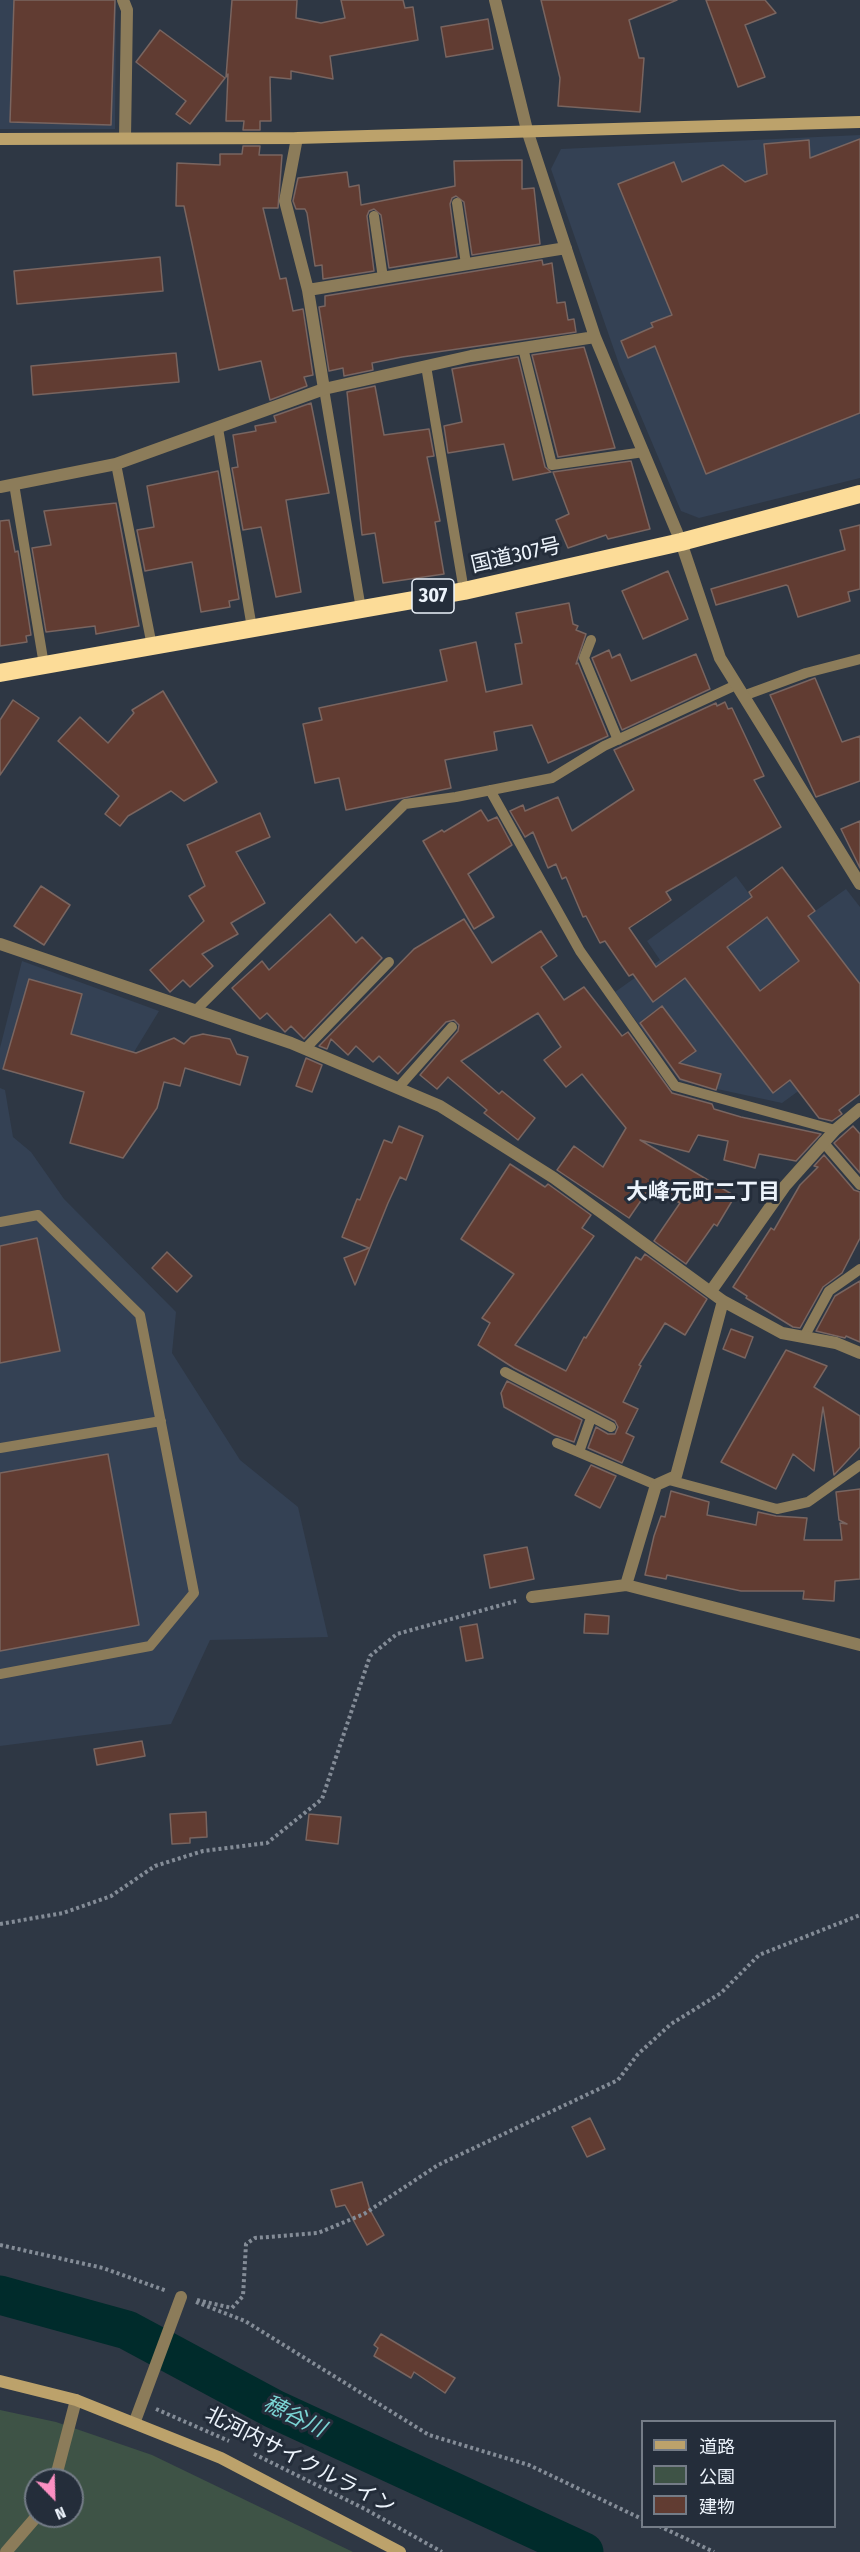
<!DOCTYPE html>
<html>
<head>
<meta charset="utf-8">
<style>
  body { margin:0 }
  #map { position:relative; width:860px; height:2552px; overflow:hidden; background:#2e3744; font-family:"Fira Sans Condensed","Noto Sans JP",sans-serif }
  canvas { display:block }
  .legend { position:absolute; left:641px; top:2420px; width:195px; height:108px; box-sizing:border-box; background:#242d3a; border:2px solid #747c87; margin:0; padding:8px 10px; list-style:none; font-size:18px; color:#ecf3fb }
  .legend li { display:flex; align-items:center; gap:12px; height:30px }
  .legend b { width:30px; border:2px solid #747c87 }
  .north { position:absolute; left:24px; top:2468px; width:60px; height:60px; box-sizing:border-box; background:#242d3a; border:2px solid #747c87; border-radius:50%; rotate:157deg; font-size:16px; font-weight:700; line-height:24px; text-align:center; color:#ecf3fb }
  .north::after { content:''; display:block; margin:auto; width:21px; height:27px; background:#fc8fc2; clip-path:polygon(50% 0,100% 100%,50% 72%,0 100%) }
</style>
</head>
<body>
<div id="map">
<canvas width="860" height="2552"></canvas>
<ul class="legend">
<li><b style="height:8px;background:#bca26b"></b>道路</li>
<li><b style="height:16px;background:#3e5346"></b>公園</li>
<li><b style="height:16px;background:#613c32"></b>建物</li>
</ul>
<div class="north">N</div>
</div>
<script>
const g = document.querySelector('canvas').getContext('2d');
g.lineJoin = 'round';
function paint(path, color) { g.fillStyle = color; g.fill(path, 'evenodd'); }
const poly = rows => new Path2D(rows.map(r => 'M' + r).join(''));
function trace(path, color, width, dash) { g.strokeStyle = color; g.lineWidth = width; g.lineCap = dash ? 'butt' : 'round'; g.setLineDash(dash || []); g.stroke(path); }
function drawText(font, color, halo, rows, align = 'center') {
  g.font = font + ' "Fira Sans Condensed","Noto Sans JP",sans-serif'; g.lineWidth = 6; g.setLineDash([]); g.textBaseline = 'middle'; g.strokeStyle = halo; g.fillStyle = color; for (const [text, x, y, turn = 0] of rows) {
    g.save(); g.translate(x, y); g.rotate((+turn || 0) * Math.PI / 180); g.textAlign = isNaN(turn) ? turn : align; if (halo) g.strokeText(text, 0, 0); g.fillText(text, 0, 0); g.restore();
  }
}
paint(poly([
  [0,0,116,0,115,129,0,129],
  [860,135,860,478,699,518,681,511,620,367,551,169,561,149],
  [736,876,780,936,846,889,860,907,860,1046,782,1103,680,1081,615,992,660,960,647,941],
  [22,961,159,1011,106,1098,0,1069,0,1048],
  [0,1088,5,1090,13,1137,31,1152,64,1199,176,1312,172,1353,240,1460,298,1507,328,1637,210,1640,171,1724,0,1746]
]), '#344154');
paint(poly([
  [0,2410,56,2422,152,2455,353,2552,0,2552],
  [36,2480,72,2480,72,2516,36,2516]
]), '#3e5346');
trace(poly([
  [0,2295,127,2330,274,2409,584,2552]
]), '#002b2b', 39);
const building = poly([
  [14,0,115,0,111,125,10,122,14,0],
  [232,0,297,0,296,18,321,23,345,18,341,0,403,0,405,8,413,7,418,40,330,56,333,79,291,71,291,79,270,77,271,121,260,121,260,130,243,130,244,121,226,121,228,74,226,77,232,0],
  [541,0,677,0,629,20,639,58,644,58,640,112,558,106,560,78,541,0],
  [706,0,765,0,776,13,745,25,765,77,738,87,706,0],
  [488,19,493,49,446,57,441,27,488,19],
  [160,30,225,78,190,124,176,114,186,101,136,62,160,30],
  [860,139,860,413,706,474,655,346,628,358,621,341,653,327,651,323,672,315,618,184,674,162,682,182,723,165,745,182,767,174,764,144,809,140,810,158,860,139],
  [243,146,260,146,259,155,282,155,278,208,263,208,280,279,286,278,293,311,303,309,313,375,304,377,307,386,270,400,261,361,219,370,184,206,176,206,177,163,220,165,220,154,242,154,243,146],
  [522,160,522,189,534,188,540,244,472,255,464,202,456,196,452,198,450,204,457,257,389,268,381,215,374,209,369,211,367,216,374,271,323,279,322,265,315,266,307,213,305,209,296,209,293,201,298,178,347,172,349,187,359,185,361,205,455,186,454,161,522,160],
  [160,257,163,291,17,304,14,271,160,257],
  [542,260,543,265,552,263,557,303,565,302,568,320,574,319,576,332,402,357,372,363,373,370,344,376,343,368,329,371,319,307,325,306,325,296,542,260],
  [584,347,615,448,558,457,532,355,584,347],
  [176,353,179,382,33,395,31,366,176,353],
  [518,357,545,467,551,472,513,480,504,444,448,453,444,426,462,422,452,369,518,357],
  [375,386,384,435,429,429,434,456,427,457,440,521,435,522,444,574,383,583,375,533,362,535,347,392,375,386],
  [311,403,329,493,286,500,301,592,276,597,261,527,243,530,232,468,238,467,233,435,256,431,255,426,276,422,274,416,311,403],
  [631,461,650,529,608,539,606,535,568,548,556,520,569,514,553,472,631,461],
  [218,471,239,599,229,601,230,607,201,612,192,562,145,571,137,530,154,527,147,486,218,471],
  [116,503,139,626,96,634,95,626,46,632,32,548,51,545,44,511,116,503],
  [9,520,15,552,18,551,31,635,26,636,27,642,0,646,0,521,9,520],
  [860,525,860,589,848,592,850,601,798,617,788,586,786,585,716,605,711,589,845,550,840,530,860,525],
  [668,571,688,619,643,639,622,591,668,571],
  [569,603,573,624,578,626,576,630,586,634,576,664,578,663,608,736,548,763,532,725,494,732,497,750,445,760,451,788,346,810,339,778,315,783,303,724,322,720,319,708,447,681,440,650,476,642,486,692,522,684,515,644,522,643,516,613,569,603],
  [609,650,612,658,620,654,631,681,696,654,710,689,622,730,592,658,609,650],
  [815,678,842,742,860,736,860,781,816,797,770,695,815,678],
  [163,691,217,782,184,801,171,791,128,816,120,826,105,814,119,796,58,741,80,717,108,743,134,713,132,710,163,691],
  [13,700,39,718,0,775,0,720,13,700],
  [725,702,728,709,732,708,764,776,754,780,781,827,666,892,671,900,629,928,656,967,752,897,749,892,782,867,815,911,808,916,860,984,860,1094,839,1110,842,1114,832,1121,819,1118,790,1080,773,1093,685,978,653,1002,633,974,629,976,605,941,600,943,586,916,583,917,566,877,562,879,556,864,548,868,533,832,525,837,510,811,523,805,525,811,558,797,572,831,634,790,614,750,716,703,717,706,725,702],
  [767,917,799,961,760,991,727,947,767,917],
  [481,810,488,821,497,817,512,845,468,874,494,917,474,929,423,841,442,830,444,832,481,810],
  [260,813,270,837,236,852,265,903,231,923,238,934,202,954,213,966,190,987,183,980,170,992,150,970,204,921,189,896,205,886,187,845,260,813],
  [860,821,860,868,841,829,860,821],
  [41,886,70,905,44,945,14,926,41,886],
  [330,914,356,943,362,937,382,958,304,1039,291,1026,285,1032,267,1013,260,1019,232,988,262,961,269,970,330,914],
  [464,919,492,963,541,931,557,956,541,967,564,1000,584,987,622,1036,628,1032,672,1093,712,1104,714,1109,741,1117,821,1134,796,1161,759,1154,755,1168,724,1160,728,1141,698,1135,689,1152,640,1140,735,1196,717,1226,714,1224,686,1264,654,1241,680,1203,651,1186,629,1218,557,1170,574,1146,603,1167,626,1128,582,1074,566,1087,544,1060,561,1047,538,1013,461,1061,499,1094,502,1091,535,1118,518,1140,484,1113,487,1110,448,1077,437,1089,420,1075,458,1031,459,1025,454,1020,446,1022,398,1074,379,1056,373,1062,356,1046,348,1055,331,1039,327,1049,319,1046,414,949,464,919],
  [29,979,82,994,71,1034,136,1053,174,1038,184,1044,191,1037,203,1034,230,1039,237,1054,248,1057,240,1085,185,1068,180,1086,164,1082,157,1108,123,1158,70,1143,84,1092,3,1069,29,979],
  [662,1006,696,1051,679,1063,721,1074,716,1090,680,1079,640,1023,662,1006],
  [306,1058,322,1065,312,1092,296,1086,306,1058],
  [399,1126,423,1136,406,1180,400,1177,388,1203,355,1285,344,1258,369,1248,342,1237,357,1199,360,1200,384,1140,392,1143,399,1126],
  [853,1126,860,1134,860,1173,834,1143,853,1126],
  [824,1155,854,1190,860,1192,860,1238,842,1273,823,1287,800,1328,793,1327,746,1298,747,1296,733,1287,771,1228,774,1230,800,1185,818,1167,814,1166,824,1155],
  [510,1164,545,1187,548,1184,591,1215,582,1228,594,1236,515,1345,566,1371,584,1337,586,1338,636,1257,641,1260,645,1254,707,1299,685,1335,665,1323,639,1365,641,1366,623,1402,638,1409,626,1433,634,1437,622,1463,588,1448,596,1427,608,1434,615,1434,618,1427,615,1421,514,1368,478,1345,490,1323,482,1318,514,1274,461,1239,510,1164],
  [37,1238,60,1351,0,1363,0,1246,37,1238],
  [167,1252,192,1276,177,1292,152,1268,167,1252],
  [860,1281,860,1342,846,1336,845,1338,816,1331,835,1296,860,1281],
  [731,1329,753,1337,745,1358,723,1349,731,1329],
  [786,1350,827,1366,814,1387,860,1416,860,1447,834,1475,823,1407,814,1471,793,1454,776,1489,721,1462,786,1350],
  [507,1381,582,1420,574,1442,554,1435,504,1407,501,1393,507,1381],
  [108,1454,139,1625,0,1651,0,1473,108,1454],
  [591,1465,616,1476,600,1508,575,1495,591,1465],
  [860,1489,860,1579,835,1581,834,1601,803,1599,804,1591,741,1591,667,1575,666,1579,645,1575,654,1536,661,1516,665,1517,671,1491,709,1502,707,1515,756,1525,758,1512,776,1516,807,1518,804,1540,842,1540,840,1523,847,1524,839,1520,836,1492,860,1489],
  [527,1547,534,1579,490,1588,484,1555,527,1547],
  [585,1614,609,1616,608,1634,584,1633,585,1614],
  [477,1624,483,1658,466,1661,460,1627,477,1624],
  [142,1741,145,1756,97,1765,94,1749,142,1741],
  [206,1812,207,1837,190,1838,190,1843,172,1844,170,1814,206,1812],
  [309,1814,341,1817,338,1844,306,1840,309,1814],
  [590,2118,605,2149,587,2157,572,2127,590,2118],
  [362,2182,370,2210,384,2235,367,2245,345,2205,336,2207,331,2190,362,2182],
  [381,2334,455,2378,445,2393,414,2372,411,2378,374,2356,378,2348,374,2345,381,2334]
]);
paint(building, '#613c32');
trace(building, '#796560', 1.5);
trace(poly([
  [0,1924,63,1913,111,1896,155,1866,203,1851,267,1843,322,1799,370,1656,397,1634,516,1601],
  [0,2245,103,2268,167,2291],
  [197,2300,232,2308,243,2296,246,2244,255,2238,318,2233,364,2214,438,2165,618,2080,638,2054,671,2024,721,1993,759,1955,860,1915],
  [196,2302,245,2321,429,2435,529,2465,642,2519],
  [156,2409,229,2441],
  [254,2454,365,2509,442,2552],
  [659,2526,714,2552]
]), '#848c97', 4, [3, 3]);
trace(poly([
  [457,203,466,264],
  [374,216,383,278],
  [523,348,552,465,644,452],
  [426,366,464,591],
  [324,389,361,609],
  [218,428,252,628],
  [116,464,152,646],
  [14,484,44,665],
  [591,640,584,658,618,740],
  [743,696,806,673,860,659],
  [490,790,580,951,675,1086,835,1130],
  [197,1009,405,804,456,797,552,778,604,746,736,685],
  [305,1049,389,962],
  [398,1088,452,1027],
  [823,1142,860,1185],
  [0,1222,38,1215,140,1315,194,1593,150,1646,0,1674],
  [804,1337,829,1291,860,1269],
  [505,1372,611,1427],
  [557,1443,656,1485],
  [0,1448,161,1421],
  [579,1452,591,1418],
  [669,1480,777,1509,808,1502,860,1465]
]), '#8c7c5a', 10);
trace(poly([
  [123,0,127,10,125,138],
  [495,0,527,130,595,337,681,542,720,658,860,884],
  [297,138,285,201,308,290,324,389],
  [308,290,566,248],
  [0,487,116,464,324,389,471,356,595,337],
  [0,944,291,1043,440,1106,554,1178,723,1301,782,1333,836,1343,860,1353],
  [711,1291,785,1186,835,1130,860,1109],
  [626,1585,860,1645],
  [532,1597,626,1585,656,1485,676,1476,723,1301],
  [135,2421,181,2297],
  [55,2480,76,2400],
  [6,2552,37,2516]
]), '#8c7c5a', 12);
trace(poly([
  [0,139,297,138,860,122],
  [0,2381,76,2400,221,2458,400,2552]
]), '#bca26b', 12);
trace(poly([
  [0,673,464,591,681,542,860,494]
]), '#fcdc98', 18);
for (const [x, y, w] of [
  [433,596,42]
]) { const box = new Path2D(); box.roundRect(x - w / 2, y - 17, w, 34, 4.5); g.fillStyle = '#242d3a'; g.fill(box); trace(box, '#ecf3fb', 1.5); }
drawText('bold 20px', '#ecf3fb', null, [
  ["307",433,596]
]);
drawText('21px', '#ecf3fb', '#242d3a', [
  ["国道307号",516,556,-13],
  ["北河内サイクルライン",300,2461,27]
]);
drawText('bold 22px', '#ecf3fb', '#242d3a', [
  ["大峰元町二丁目",703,1193]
]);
drawText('italic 22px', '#7bd4d4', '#242d3a', [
  ["穂谷川",294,2417,26]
]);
</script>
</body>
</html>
